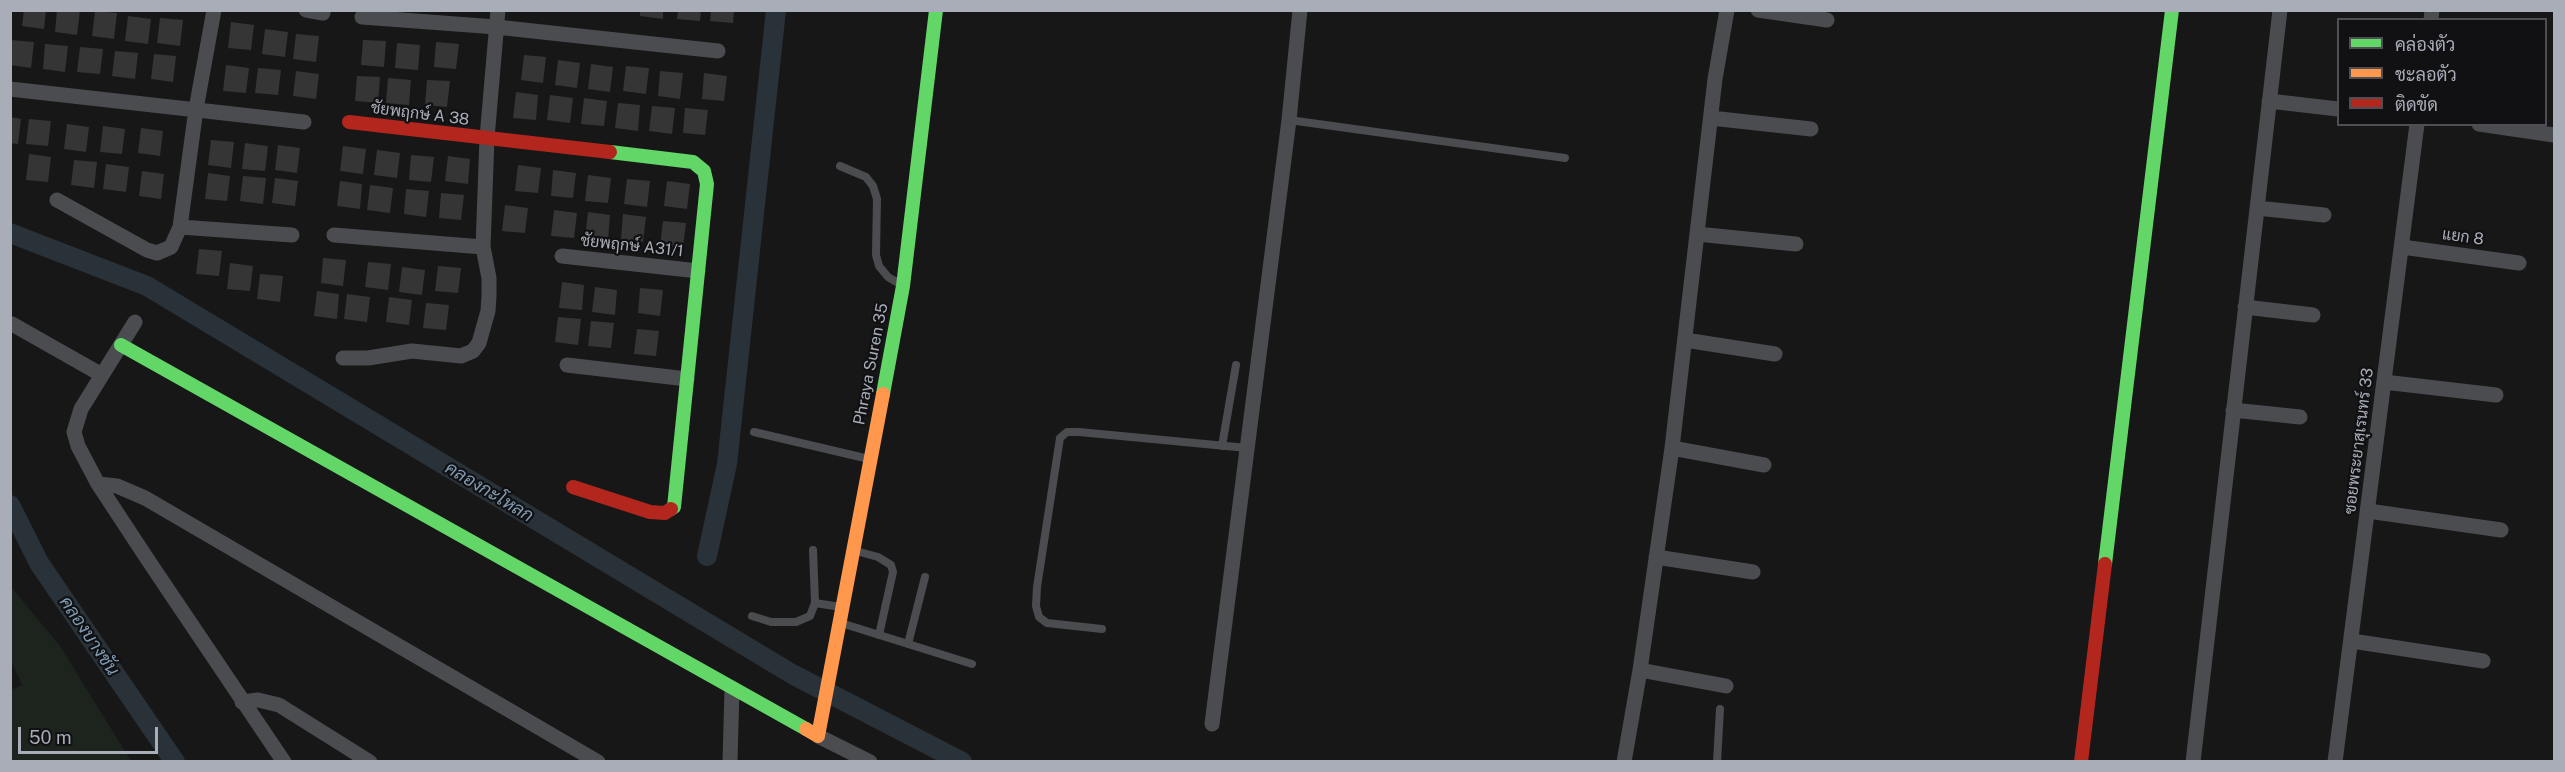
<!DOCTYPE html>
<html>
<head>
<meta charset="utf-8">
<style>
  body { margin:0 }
  #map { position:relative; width:2565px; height:772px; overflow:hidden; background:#171717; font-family:"Public Sans",Sarabun,sans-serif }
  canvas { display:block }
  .frame { position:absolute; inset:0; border:12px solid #a8adb8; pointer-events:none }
  .legend { position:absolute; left:2337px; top:18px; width:210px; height:108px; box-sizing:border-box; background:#111113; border:2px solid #4d4f55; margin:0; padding:8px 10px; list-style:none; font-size:18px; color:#a8adb8 }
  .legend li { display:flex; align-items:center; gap:12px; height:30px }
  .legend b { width:30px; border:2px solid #4d4f55 }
  .scale { position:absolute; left:18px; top:727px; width:140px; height:27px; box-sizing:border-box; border:3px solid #a8adb8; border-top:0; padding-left:8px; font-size:18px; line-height:21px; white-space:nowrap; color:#a8adb8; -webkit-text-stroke:4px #111113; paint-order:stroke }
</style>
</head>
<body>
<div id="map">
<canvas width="2565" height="772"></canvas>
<div class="frame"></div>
<ul class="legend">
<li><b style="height:8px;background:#63d668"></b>คล่องตัว</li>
<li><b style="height:8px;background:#ff974d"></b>ชะลอตัว</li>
<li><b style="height:8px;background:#b3261e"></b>ติดขัด</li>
</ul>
<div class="scale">50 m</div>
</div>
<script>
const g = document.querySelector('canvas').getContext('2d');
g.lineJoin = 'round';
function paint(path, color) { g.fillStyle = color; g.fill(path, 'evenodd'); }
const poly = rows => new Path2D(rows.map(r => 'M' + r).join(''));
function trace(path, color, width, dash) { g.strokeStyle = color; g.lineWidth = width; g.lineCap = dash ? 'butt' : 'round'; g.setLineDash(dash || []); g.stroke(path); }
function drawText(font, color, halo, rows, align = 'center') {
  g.font = font + ' "Public Sans",Sarabun,sans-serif'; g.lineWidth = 4.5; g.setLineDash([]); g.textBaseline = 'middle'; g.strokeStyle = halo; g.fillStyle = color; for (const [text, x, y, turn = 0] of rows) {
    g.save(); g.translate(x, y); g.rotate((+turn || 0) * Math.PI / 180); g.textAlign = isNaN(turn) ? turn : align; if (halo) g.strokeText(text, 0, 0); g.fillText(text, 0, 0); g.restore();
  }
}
paint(poly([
  [11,587,60,646,131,761,11,761,11,690,22,685,11,661]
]), '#1d241e');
trace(poly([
  [10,233,147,286,792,674,962,762],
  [10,505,39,563,175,762],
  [707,556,727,464,776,10]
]), '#2a3239', 20);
paint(poly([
  [24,10,46,10,44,29,22,26],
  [57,10,80,10,77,35,55,32],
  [640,10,663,10,663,19,640,16],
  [678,10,701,10,700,21,677,19],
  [711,10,734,10,733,23,710,21],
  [95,11,117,13,114,39,92,36],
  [128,16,151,19,148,44,125,41],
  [160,18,183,20,180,46,157,43],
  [231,22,254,25,251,50,228,48],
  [265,29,288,32,285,57,262,54],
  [296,34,319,36,316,62,293,59],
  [11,40,34,42,31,68,10,65],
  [363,40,386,41,384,67,361,65],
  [436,42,459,44,456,69,434,67],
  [397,43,420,45,418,70,395,68],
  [45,44,68,46,65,72,43,69],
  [80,47,103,49,100,74,77,72],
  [115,51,138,53,135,79,112,76],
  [154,54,176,56,173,82,151,79],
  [524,55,546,57,543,83,521,80],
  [558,60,580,63,577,88,555,85],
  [591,64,613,67,610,92,588,89],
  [226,65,249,68,246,93,223,91],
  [626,66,649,68,646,94,623,91],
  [258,68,281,70,278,95,255,93],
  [296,71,319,74,316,99,293,96],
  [660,71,683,73,680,99,658,96],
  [704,73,727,76,724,101,702,99],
  [357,76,380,77,378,103,355,101],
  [388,78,411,80,409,105,386,103],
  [427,80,450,81,447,107,425,105],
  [516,92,538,95,536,120,513,118],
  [550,95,573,98,570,123,547,120],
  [584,98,607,101,604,126,581,124],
  [618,103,640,105,638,131,615,128],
  [652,106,675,108,672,134,649,131],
  [685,108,708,110,705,135,683,133],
  [10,117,21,119,18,144,10,143],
  [29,119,51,121,48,146,26,144],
  [67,124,89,127,86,152,64,149],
  [103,126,125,129,122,154,100,152],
  [141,128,163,131,160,156,138,153],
  [211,140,234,142,231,168,208,165],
  [245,143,268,146,265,171,242,169],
  [278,145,300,148,297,173,275,170],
  [343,146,366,149,363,174,340,171],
  [377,150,400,153,397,178,374,175],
  [29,154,51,157,48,182,26,180],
  [411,155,434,157,431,182,409,180],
  [448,156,470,159,468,184,445,181],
  [74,160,97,162,94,188,71,185],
  [106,164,129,167,126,192,103,189],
  [518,165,541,168,538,193,515,191],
  [553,170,576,173,573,198,551,196],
  [142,171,164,174,161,199,139,196],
  [208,173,230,176,227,201,205,199],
  [588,175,611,178,608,203,585,201],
  [243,176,266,178,263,204,240,201],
  [275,178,298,181,295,206,272,203],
  [627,179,650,181,647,207,624,204],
  [340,181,362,184,360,209,337,206],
  [667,181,690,184,687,209,664,206],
  [370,185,393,188,390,213,367,210],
  [406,189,429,191,426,217,404,214],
  [441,193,464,195,461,220,439,218],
  [505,205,528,208,525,233,502,231],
  [554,210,577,213,574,238,551,236],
  [588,212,610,215,608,240,585,238],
  [623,214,646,217,643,242,621,239],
  [663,221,686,223,683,248,660,246],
  [199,249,222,251,219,276,196,274],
  [323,258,346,260,343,286,321,283],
  [368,262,391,264,388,290,365,287],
  [230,263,253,266,250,291,227,289],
  [438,266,461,268,458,293,435,291],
  [402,267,425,270,422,295,399,292],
  [260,274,283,276,280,302,257,299],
  [562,282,584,285,582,310,559,308],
  [595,287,617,290,615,315,592,312],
  [640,288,663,290,660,316,638,313],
  [317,291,339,294,337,319,314,316],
  [347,294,370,297,367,322,344,319],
  [389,297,412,300,409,325,386,322],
  [426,303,449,305,446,330,423,328],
  [558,317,581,319,578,345,555,342],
  [591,321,614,323,611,348,588,346],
  [637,329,659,331,656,356,634,354]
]), '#353536');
trace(poly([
  [1289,120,1565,158],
  [840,166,866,177,873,186,877,199,876,255,879,266,888,277,900,284],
  [754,432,869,459],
  [1222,446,1236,365],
  [856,551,878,557,891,565,893,572,879,635],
  [815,603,841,607],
  [752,616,771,622,796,622,810,616,815,603,813,550],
  [841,623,972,664],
  [1102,629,1047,623,1039,617,1036,606,1037,587,1060,438,1067,432,1079,432,1247,448],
  [908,644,925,577],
  [1717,762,1720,709]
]), '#4b4c50', 8);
trace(poly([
  [306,10,323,13],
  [1758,10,1827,20],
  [362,17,496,27,718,51],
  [2431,20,2432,10],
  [10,89,304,122],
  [2269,101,2338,109],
  [1711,118,1811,129],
  [2479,124,2554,135],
  [57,200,147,250,157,253,171,247,180,227,196,109,214,10],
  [2257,208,2324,215],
  [180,227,292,235],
  [1697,234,1796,244],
  [334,235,483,247],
  [2402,247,2519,263],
  [562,256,698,271],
  [2245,307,2313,315],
  [135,322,81,409,74,432,78,446,98,484,150,563,284,762],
  [12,324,102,375],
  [1685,340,1775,354],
  [343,358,368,358,412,351,461,356,473,351,479,343,488,311,489,296,489,278,483,247,487,138,498,10],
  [567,365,687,379],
  [2384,382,2496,395],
  [2233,410,2300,417],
  [1672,448,1764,465],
  [98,484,117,486,145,498,598,762],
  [2368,511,2501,530],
  [1656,557,1753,572],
  [2352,641,2483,661],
  [1726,686,1640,670,1672,448,1715,79,1727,10],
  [242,702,258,700,279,705,370,762],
  [1212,724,1289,120,1300,10],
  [818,736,870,762],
  [730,762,732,689],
  [1624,762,1640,670],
  [2193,762,2280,10],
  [2335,762,2417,124]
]), '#4b4c50', 15);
trace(poly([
  [610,152,693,162,704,171,707,184,674,507,671,509],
  [121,345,806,729],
  [883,394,903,286,936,10],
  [2105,564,2172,10]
]), '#63d668', 14);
trace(poly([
  [806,729,818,736,883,394]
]), '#ff974d', 14);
trace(poly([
  [349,122,610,152],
  [573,487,650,512,665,513,671,509],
  [2081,762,2105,564]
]), '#b3261e', 14);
drawText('16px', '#a8adb8', '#111113', [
  ["ชัยพฤกษ์ A 38",420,114,7],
  ["แยก 8",2463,237,8],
  ["ชัยพฤกษ์ A31/1",632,246,6],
  ["Phraya Suren 35",871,364,-79],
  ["ซอยพระยาสุเรนทร์ 33",2359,441,-83]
]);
drawText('italic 18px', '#7f9bb3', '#111113', [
  ["คลองกะโหลก",489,492,31],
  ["คลองบางชัน",89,636,56]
]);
</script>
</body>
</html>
